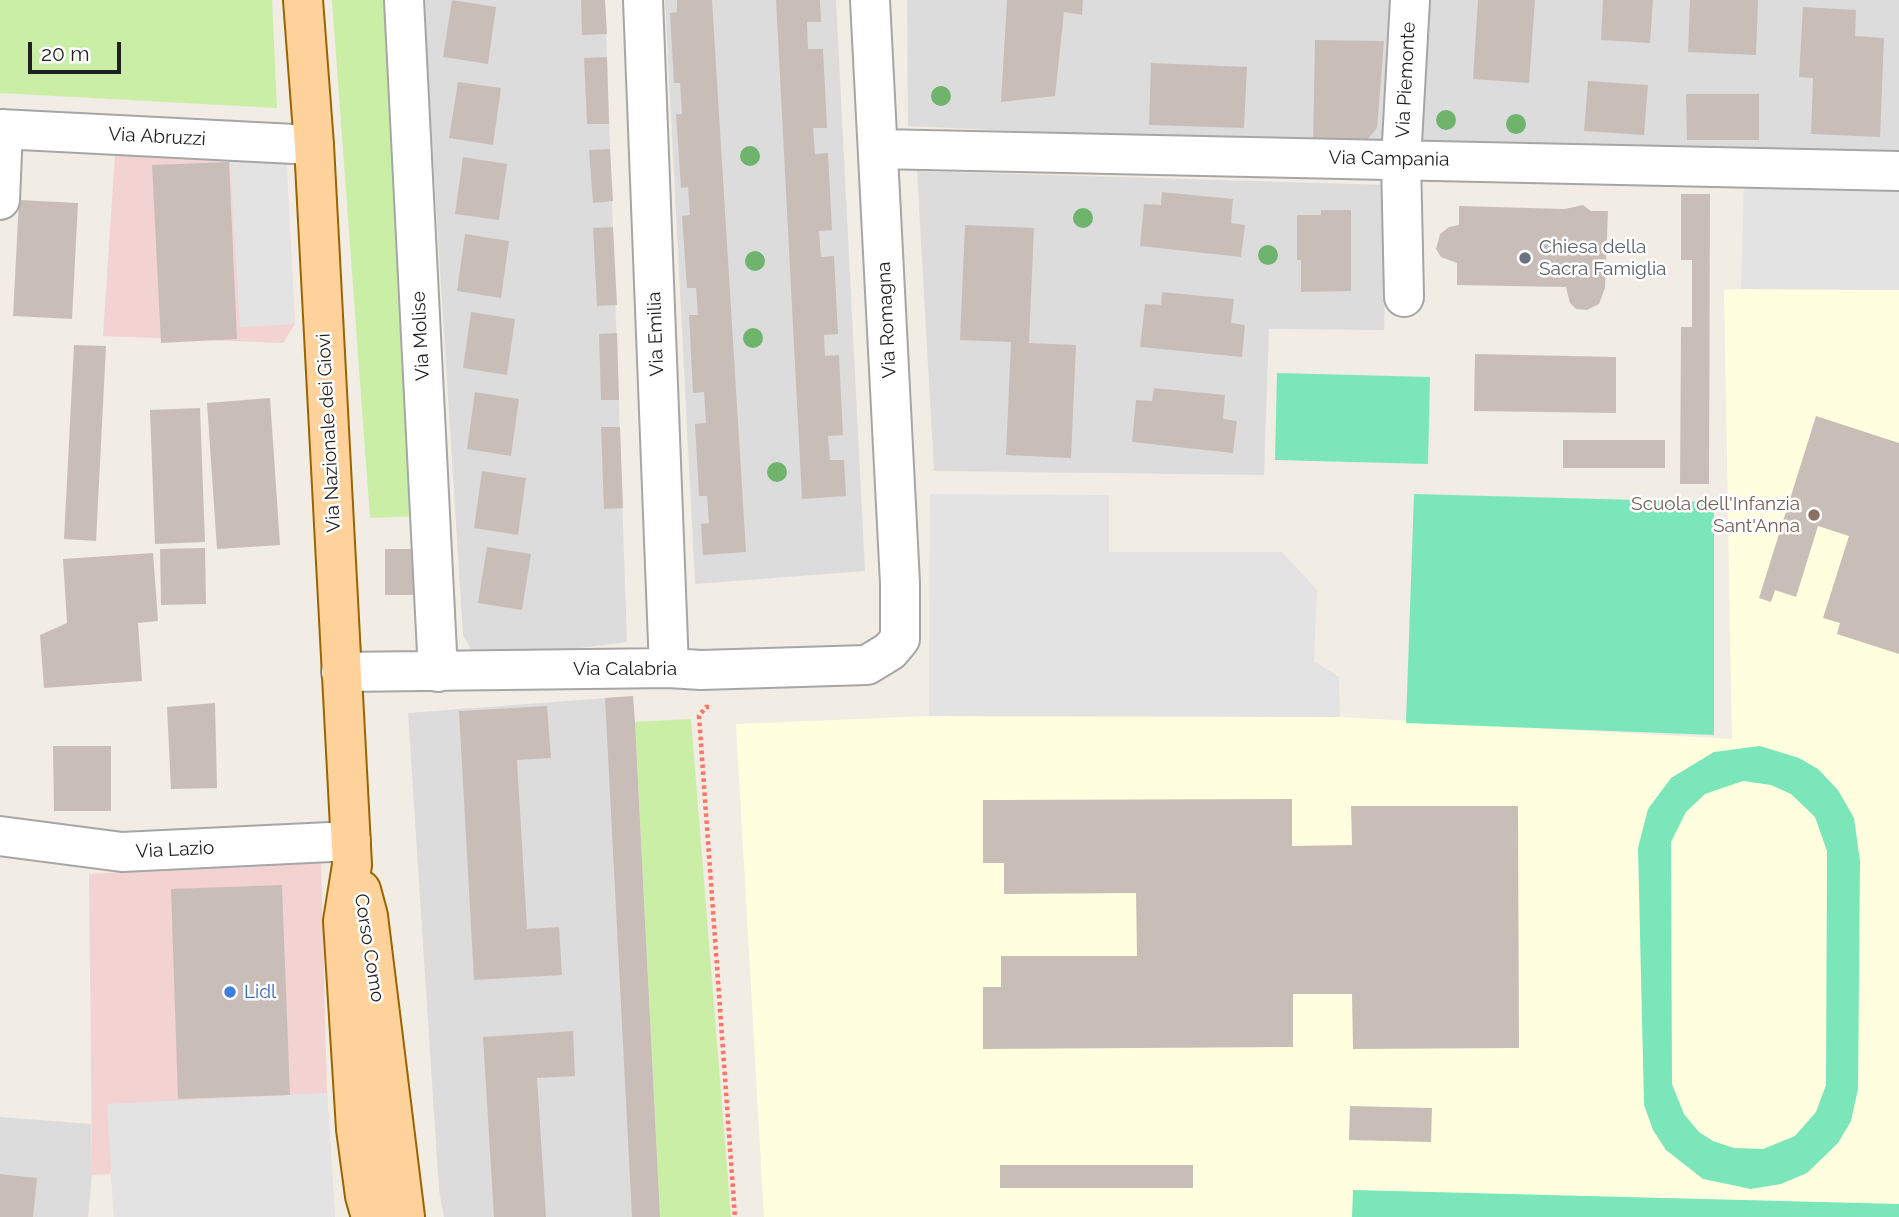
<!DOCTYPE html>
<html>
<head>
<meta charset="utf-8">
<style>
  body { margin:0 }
  #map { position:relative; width:1899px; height:1217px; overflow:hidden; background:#f1ece4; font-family:Raleway,sans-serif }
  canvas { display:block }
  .scale { position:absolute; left:28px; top:42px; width:93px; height:32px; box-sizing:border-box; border:4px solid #1f1f1f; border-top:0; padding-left:9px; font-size:21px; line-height:24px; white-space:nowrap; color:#1f1f1f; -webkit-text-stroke:5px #fff; paint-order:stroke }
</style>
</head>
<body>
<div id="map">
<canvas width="1899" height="1217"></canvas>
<div class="scale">20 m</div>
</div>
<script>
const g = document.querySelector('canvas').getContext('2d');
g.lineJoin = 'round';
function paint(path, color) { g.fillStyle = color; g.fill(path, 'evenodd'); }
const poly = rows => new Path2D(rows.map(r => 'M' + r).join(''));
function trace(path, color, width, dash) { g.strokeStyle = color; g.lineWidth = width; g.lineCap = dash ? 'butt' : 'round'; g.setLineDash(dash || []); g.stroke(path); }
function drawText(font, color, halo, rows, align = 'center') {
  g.font = font + ' Raleway,sans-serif'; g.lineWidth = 5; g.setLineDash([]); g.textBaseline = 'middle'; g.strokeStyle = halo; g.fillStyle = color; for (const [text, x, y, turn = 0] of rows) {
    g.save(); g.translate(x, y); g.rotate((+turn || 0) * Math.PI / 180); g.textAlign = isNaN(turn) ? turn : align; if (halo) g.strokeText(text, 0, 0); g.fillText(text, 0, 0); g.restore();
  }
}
paint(poly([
  [423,0,605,0,627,642,478,661,463,635],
  [665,0,836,0,865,571,695,584],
  [907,0,1899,0,1899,150,1361,147,908,126],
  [917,171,1388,185,1384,330,1269,329,1264,475,934,471],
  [633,696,660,1217,444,1217,439,1190,408,713],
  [0,1117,91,1124,92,1175,88,1217,0,1217]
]), '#dddcdc');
paint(poly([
  [115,154,286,157,295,324,283,343,103,336],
  [321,860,327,1093,335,1217,114,1217,111,1174,92,1175,89,874]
]), '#f3d3d2');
paint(poly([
  [1741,289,1899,290,1899,1217,764,1217,736,724,929,716,1339,717,1732,739,1724,290]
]), '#fffedf');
paint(poly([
  [0,0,272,0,277,108,0,93],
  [332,0,389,0,419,516,370,518],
  [691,719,731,1217,660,1217,635,722]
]), '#cbeea6');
paint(poly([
  [1277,373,1430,377,1428,464,1275,460],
  [1414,494,1714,502,1714,735,1406,723],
  [1760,746,1799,758,1818,769,1838,790,1854,818,1860,861,1858,1089,1851,1121,1838,1143,1807,1173,1781,1184,1751,1189,1703,1179,1666,1150,1653,1130,1644,1105,1638,848,1648,809,1671,778,1714,752],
  [1743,781,1771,785,1791,794,1815,817,1827,851,1826,1085,1816,1112,1795,1136,1763,1149,1734,1148,1713,1141,1699,1132,1684,1114,1672,1084,1671,842,1686,812,1705,794],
  [1353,1190,1899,1204,1899,1217,1352,1217]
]), '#7ce6bb');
paint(poly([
  [286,157,295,324,240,327,230,161],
  [1744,186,1899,188,1899,290,1741,289],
  [930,494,1109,495,1109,552,1282,552,1317,590,1314,661,1339,677,1340,717,929,716],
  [327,1093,335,1217,114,1217,107,1104]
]), '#e3e3e3');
paint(poly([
  [452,0,496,7,488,64,443,57],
  [581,0,605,0,607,34,582,35],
  [677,0,712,0,746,552,703,555,701,524,709,523,707,496,699,496,695,424,706,423,704,392,693,393,689,315,698,315,696,288,687,288,682,216,690,215,688,187,681,188,676,114,682,114,680,83,674,83,670,13,677,12],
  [776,0,820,0,821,22,807,22,808,49,823,49,827,128,813,128,815,154,828,153,832,230,819,231,821,257,834,256,838,334,824,335,825,356,839,355,843,435,828,436,830,460,844,460,846,496,802,499],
  [1007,0,1083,0,1082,15,1064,12,1055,96,1001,102],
  [1478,0,1535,0,1529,83,1473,79],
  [1603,0,1653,0,1650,43,1601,40],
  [1690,0,1758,0,1756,55,1688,52],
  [1803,7,1856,10,1855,36,1884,38,1880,137,1811,134,1813,78,1799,77],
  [1315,40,1384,41,1377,128,1361,147,1313,145],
  [607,57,609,124,587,124,584,58],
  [1151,63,1247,67,1244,128,1149,125],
  [1588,81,1648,85,1644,135,1584,131],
  [458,82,501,88,493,145,449,138],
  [1686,94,1759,94,1759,140,1687,140],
  [610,149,613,201,593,203,589,150],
  [463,157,507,164,499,220,455,214],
  [229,162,237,339,161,343,152,165],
  [1162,192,1233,199,1231,223,1245,225,1241,257,1140,246,1144,204,1161,205],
  [1681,194,1710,194,1709,484,1680,484,1681,327,1692,327,1692,260,1681,260],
  [19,200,78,203,72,319,13,316],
  [1583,205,1591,211,1608,211,1605,288,1599,304,1587,310,1576,309,1570,303,1566,287,1457,285,1457,263,1441,257,1436,249,1440,234,1449,227,1459,225,1459,206,1565,209],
  [1321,210,1351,210,1351,291,1301,292,1301,260,1297,260,1297,215,1321,215],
  [965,225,1034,228,1029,343,1076,345,1071,458,1006,455,1011,342,960,340],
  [613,227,617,305,597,306,593,228],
  [465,234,509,241,501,298,457,291],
  [1162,292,1234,299,1231,323,1245,325,1242,357,1140,347,1145,304,1161,305],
  [471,312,515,319,507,375,463,368],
  [617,333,619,400,601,400,599,334],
  [74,345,106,346,96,541,64,539],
  [1475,354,1616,357,1616,413,1474,411],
  [1154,388,1225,395,1223,419,1237,421,1233,453,1132,442,1136,400,1152,401],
  [475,392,519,399,511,456,467,449],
  [270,398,280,545,217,549,207,403],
  [200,408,205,542,155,544,150,410],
  [1816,416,1899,443,1899,654,1837,634,1840,623,1823,618,1849,536,1818,526,1796,597,1775,590,1771,602,1759,598],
  [601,427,620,427,623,508,604,509],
  [1563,440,1665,440,1665,468,1563,468],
  [482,471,526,478,518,535,474,528],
  [487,547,531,554,522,610,478,603],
  [205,548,206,604,161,605,160,549],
  [385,549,415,549,416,595,385,595],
  [153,553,158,621,138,623,142,681,44,688,40,635,67,623,63,559],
  [633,696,635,722,660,1217,632,1217,605,698],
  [215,703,217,788,171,789,167,707],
  [547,706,551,758,517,760,527,929,559,927,562,975,474,980,459,711],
  [53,746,111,746,111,811,54,811],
  [1292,799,1292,846,1352,845,1351,806,1518,806,1519,1048,1353,1049,1352,994,1293,994,1293,1047,983,1049,983,987,1001,987,1001,956,1137,956,1136,893,1004,894,1004,863,983,863,983,800],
  [282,885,290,1095,178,1099,171,889],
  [573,1031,575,1076,537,1078,546,1217,494,1217,483,1037],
  [1350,1106,1432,1108,1431,1142,1349,1140],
  [1000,1165,1193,1165,1193,1188,1000,1188],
  [0,1174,37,1178,33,1217,0,1217]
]), '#c9beb7');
const minor = poly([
  [404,0,438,672],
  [643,0,669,668],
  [0,129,314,145],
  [879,149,1899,171],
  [0,200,3,129],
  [1404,297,1401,160,1410,0],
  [341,672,669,668,701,670,867,665,890,651,900,639,900,583,870,0],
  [0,836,122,852,351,841]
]);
const major = poly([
  [303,0,314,145,352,865,343,921,356,1129,365,1196,371,1217],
  [361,890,368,916,405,1217]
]);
trace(minor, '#a6a6a6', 42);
trace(major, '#9a6400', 42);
trace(poly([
  [709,707,706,707,699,716,735,1217]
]), '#ff7467', 4.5, [3.5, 3.5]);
trace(minor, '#fff', 38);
trace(major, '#ffd29b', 38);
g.fillStyle = '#6eb46d';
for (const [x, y] of [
  [941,96],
  [1446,120],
  [1516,124],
  [750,156],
  [1083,218],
  [1268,255],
  [755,261],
  [753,338],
  [777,472]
]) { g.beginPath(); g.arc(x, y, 10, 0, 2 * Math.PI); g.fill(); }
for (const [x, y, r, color] of [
  [1525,258,7,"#6b7280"],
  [1814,515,7,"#8d6e63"],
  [230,992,7,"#3f7fe0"]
]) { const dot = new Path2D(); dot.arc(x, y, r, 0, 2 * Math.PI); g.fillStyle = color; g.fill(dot); trace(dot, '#fff', 2.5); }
drawText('19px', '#1f1f1f', '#fff', [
  ["Via Piemonte",1406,80,-87],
  ["Via Abruzzi",157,137,3],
  ["Via Campania",1389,159,1],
  ["Via Romagna",887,320,-93],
  ["Via Emilia",656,334,-92],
  ["Via Molise",421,336,-93],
  ["Via Nazionale dei Giovi",329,433,-93],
  ["Via Calabria",625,669],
  ["Via Lazio",175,850,-3],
  ["Corso Como",369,948,81]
]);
drawText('19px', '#5b616d', '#fff', [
  ["Chiesa della",1539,247],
  ["Sacra Famiglia",1539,269]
], 'left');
drawText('19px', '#785e54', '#fff', [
  ["Scuola dell'Infanzia",1800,504],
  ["Sant'Anna",1800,526]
], 'right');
drawText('19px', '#366cbe', '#fff', [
  ["Lidl",244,992]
], 'left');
</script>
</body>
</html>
